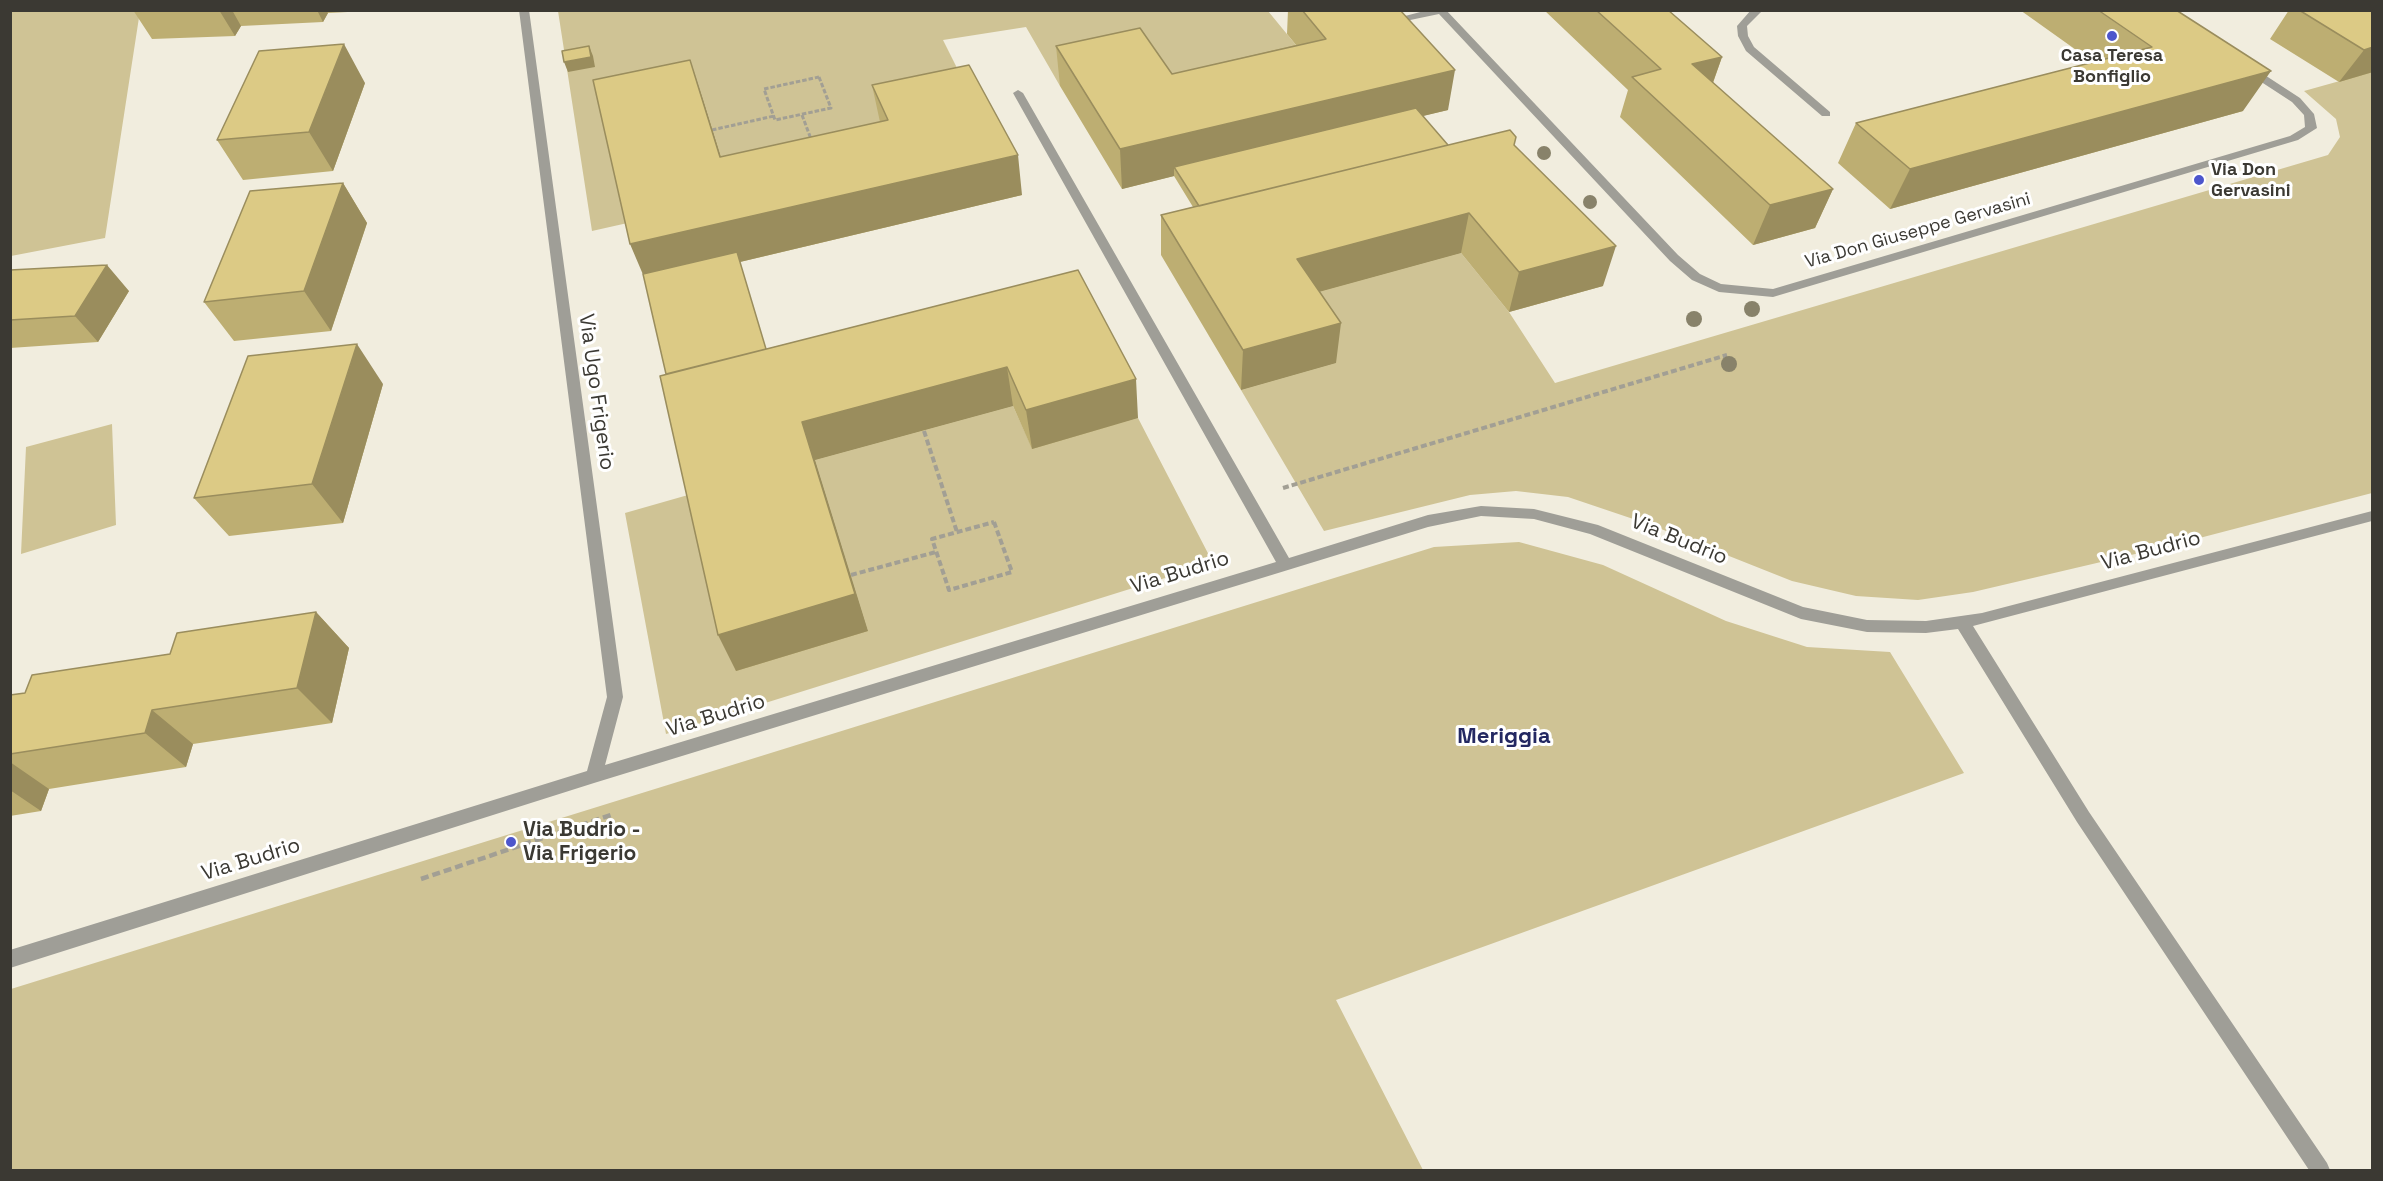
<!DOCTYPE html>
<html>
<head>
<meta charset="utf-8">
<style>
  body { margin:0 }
  #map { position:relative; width:2383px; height:1181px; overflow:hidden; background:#f1edde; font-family:"Space Grotesk",sans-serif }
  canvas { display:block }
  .frame { position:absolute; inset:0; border:12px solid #3b3933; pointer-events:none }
</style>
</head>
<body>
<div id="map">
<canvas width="2383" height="1181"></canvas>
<div class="frame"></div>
</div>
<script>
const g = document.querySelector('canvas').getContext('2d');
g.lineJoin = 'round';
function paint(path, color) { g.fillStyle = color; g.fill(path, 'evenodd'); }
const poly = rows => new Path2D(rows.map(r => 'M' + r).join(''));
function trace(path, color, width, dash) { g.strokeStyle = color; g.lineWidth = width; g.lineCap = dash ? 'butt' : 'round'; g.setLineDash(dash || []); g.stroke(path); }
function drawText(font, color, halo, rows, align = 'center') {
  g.font = font + ' "Space Grotesk",sans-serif'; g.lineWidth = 6; g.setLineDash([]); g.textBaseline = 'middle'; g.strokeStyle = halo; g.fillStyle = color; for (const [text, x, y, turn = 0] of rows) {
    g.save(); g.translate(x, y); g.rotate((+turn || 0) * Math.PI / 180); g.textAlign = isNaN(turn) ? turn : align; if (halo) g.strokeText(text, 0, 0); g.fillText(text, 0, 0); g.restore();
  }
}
paint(poly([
  [11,11,140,11,105,238,11,256],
  [558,11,1268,11,1323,78,1172,113,1141,67,1060,86,1026,27,943,40,975,104,632,222,592,231],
  [2372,72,2372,493,2165,547,1973,592,1918,600,1856,596,1792,581,1651,525,1568,497,1516,491,1470,495,1324,531,1241,390,1336,363,1293,299,1461,253,1509,312,1555,383,2328,155,2340,137,2336,119,2304,91],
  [1013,406,1032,448,1138,418,1213,563,666,734,625,513,695,493,868,631,815,460],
  [112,424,116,525,21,554,26,447],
  [1519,542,1603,565,1726,621,1807,647,1890,652,1964,773,1336,1000,1423,1170,11,1170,11,989,1434,547]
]), '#cfc395');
trace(poly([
  [819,77,831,108,775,120,764,89,819,77],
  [802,115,811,139],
  [712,130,774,116]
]), '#a29f94', 3, [4.5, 2]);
trace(poly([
  [924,431,957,532],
  [1283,488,1727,355],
  [994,522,1012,572,949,590,932,539,994,522],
  [851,575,936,552]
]), '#a29f94', 4, [6, 3]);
trace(poly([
  [421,879,611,815]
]), '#a29f94', 4.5, [8, 4]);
paint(poly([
  [519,10,529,10,623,697,605,765,1276,562,1013,93,1018,90,1023,93,1289,558,1428,515,1481,506,1534,509,1598,525,1803,607,1867,620,1926,621,1982,613,2372,511,2372,521,1973,626,2089,812,2327,1163,2330,1170,2309,1170,2077,822,1958,629,1926,633,1867,632,1801,619,1590,534,1534,519,1481,516,1428,527,594,783,10,968,10,950,587,771,607,697,519,10],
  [1428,10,1446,10,1678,255,1700,274,1721,284,1773,289,2290,136,2305,127,2304,115,2292,102,2246,72,2246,68,2254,68,2300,98,2314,114,2317,128,2298,140,1773,297,1719,292,1692,280,1670,261,1439,14,1391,24,1386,21,1428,10],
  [1751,10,1763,10,1747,26,1748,36,1754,47,1830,112,1830,116,1822,116,1746,51,1738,36,1737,26,1751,10]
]), '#9f9e97');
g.fillStyle = '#88826a';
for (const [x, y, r] of [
  [1544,153,7],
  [1590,202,7],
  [1752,309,8],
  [1694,319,8],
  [1729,364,8]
]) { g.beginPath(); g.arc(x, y, r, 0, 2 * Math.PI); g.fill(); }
paint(poly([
  [133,10,387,10,328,13,323,22,241,26,235,36,152,39],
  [1288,10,1400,10,1448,110,1422,116,1448,145,1514,145,1603,286,1509,312,1461,253,1319,292,1336,363,1241,390,1161,255,1161,215,1193,207,1174,176,1122,189,1060,86,1056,46,1172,74,1296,45,1287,34],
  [1544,10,1668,10,1722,57,1713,83,1833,189,1815,228,1753,245,1620,117,1628,90],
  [2020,10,2176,10,2243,111,1890,209,1838,163,1856,123,2093,62],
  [2289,10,2373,10,2373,72,2339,82,2270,39],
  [690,60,721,157,880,122,872,85,1022,195,740,262,766,349,1078,270,1138,418,1032,449,1013,406,815,460,868,631,736,671,666,374],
  [365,83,333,171,243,180,217,140],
  [343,183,367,223,331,331,234,341,204,302],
  [10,270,129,291,98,342,10,348],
  [383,384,343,523,229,536,194,498],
  [316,612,349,648,332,723,193,744,186,767,49,789,41,811,10,816,10,695,25,693,170,654]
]), '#bdae72');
paint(poly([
  [219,10,232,10,241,26,235,36],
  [317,10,326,10,328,13,323,22],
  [344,44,365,83,333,171,309,132],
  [589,46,593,56,595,67,568,72,564,62],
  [2373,47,2373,72,2339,82,2364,50],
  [1722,57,1708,96,1692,64],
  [690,60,703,100,733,197,720,157],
  [1455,70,1448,110,1179,175,1174,167,1174,176,1122,189,1120,149],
  [2271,71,2243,111,1890,209,1910,169],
  [1018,155,1022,195,647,284,630,244],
  [343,183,367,223,331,331,304,291],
  [1833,189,1815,228,1753,245,1770,205],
  [1469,213,1461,253,1293,299,1297,259],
  [1616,246,1603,286,1509,312,1519,272],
  [107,265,129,291,98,342,75,316],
  [1341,323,1336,363,1241,390,1243,350],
  [357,344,383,384,343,523,312,484],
  [1007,367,1013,406,815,460,868,631,736,671,718,635,802,422],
  [1136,379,1138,418,1032,449,1026,410],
  [316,612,349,648,332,723,297,688],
  [152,710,193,744,186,767,145,733],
  [10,762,49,789,41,811,10,790]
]), '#9a8d5d');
const building = poly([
  [1302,10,1400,10,1455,70,1120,149,1056,46,1140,28,1172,74,1326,39,1302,10],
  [1596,10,1668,10,1722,57,1692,64,1833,189,1770,205,1632,77,1661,69,1596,10],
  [2098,10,2176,10,2271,71,1910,169,1856,123,2152,47,2098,10],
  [2299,10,2373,10,2373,47,2364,50,2299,10],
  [344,44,309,132,217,140,259,51,344,44],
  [589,46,591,57,564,62,562,51,589,46],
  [690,60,720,157,888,120,872,85,969,65,1018,155,630,244,593,80,690,60],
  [1416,108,1448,145,1199,206,1174,167,1416,108],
  [1510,130,1516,137,1514,145,1616,246,1519,272,1469,213,1297,259,1341,323,1243,350,1161,215,1510,130],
  [343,183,304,291,204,302,250,191,343,183],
  [737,252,766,349,666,374,643,274,737,252],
  [107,265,75,316,10,320,10,270,107,265],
  [1078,270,1136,379,1026,410,1007,367,802,422,855,594,718,635,660,376,1078,270],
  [357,344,312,484,194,498,248,356,357,344],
  [316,612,297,688,152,710,145,733,10,754,10,695,25,693,32,675,170,654,177,633,316,612]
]);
paint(building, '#dcca85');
trace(building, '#9a8d5d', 1.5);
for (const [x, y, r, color] of [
  [2112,36,6,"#4d56cc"],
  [2199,180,6,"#4d56cc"],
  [511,842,6,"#4d56cc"]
]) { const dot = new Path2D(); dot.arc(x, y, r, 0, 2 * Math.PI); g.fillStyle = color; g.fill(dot); trace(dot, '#fff', 2); }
drawText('bold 18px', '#3b3933', '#fff', [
  ["Casa Teresa",2112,56],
  ["Bonfiglio",2112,77],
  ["Via Don",2211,170,"left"],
  ["Gervasini",2211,191,"left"]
]);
drawText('18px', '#3b3933', '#fff', [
  ["Via Don Giuseppe Gervasini",1918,231,-16]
]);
drawText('21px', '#3b3933', '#fff', [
  ["Via Ugo Frigerio",596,392,82],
  ["Via Budrio",1679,540,22],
  ["Via Budrio",2151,551,-15],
  ["Via Budrio",1180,573,-17],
  ["Via Budrio",716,716,-17],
  ["Via Budrio",251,860,-17]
]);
drawText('bold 21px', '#3b3933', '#fff', [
  ["Via Budrio -",523,830],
  ["Via Frigerio",523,854]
], 'left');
drawText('bold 22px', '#232862', '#fff', [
  ["Meriggia",1504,737]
]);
</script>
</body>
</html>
